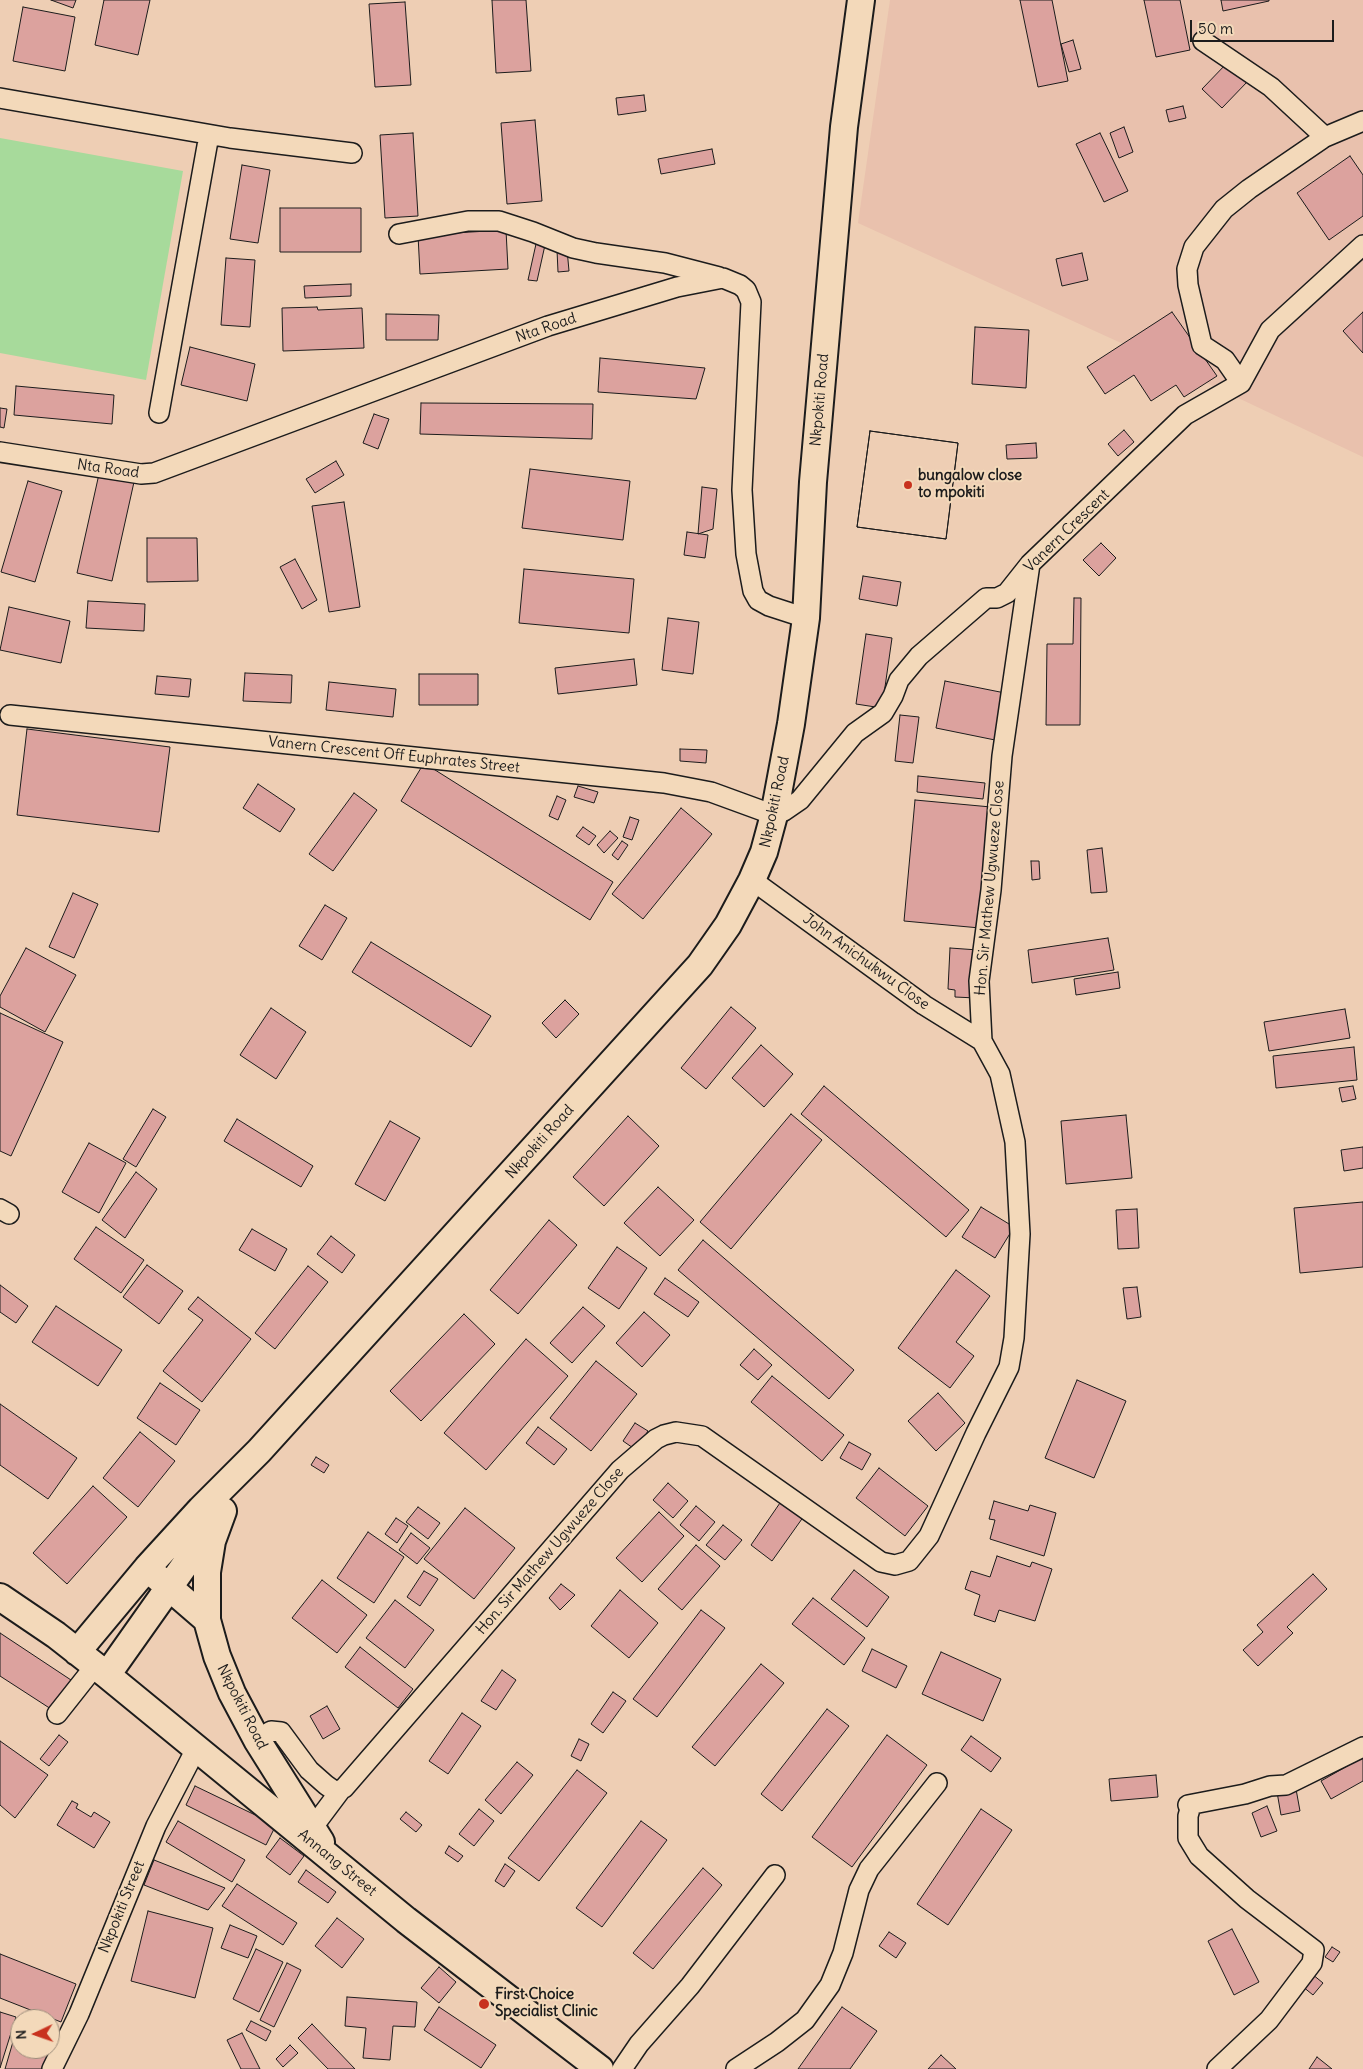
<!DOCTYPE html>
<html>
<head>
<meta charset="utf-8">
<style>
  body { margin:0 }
  #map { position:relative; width:1363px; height:2069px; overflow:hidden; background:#eeceb4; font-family:Delius,sans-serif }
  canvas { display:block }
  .north { position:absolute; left:10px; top:2009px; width:50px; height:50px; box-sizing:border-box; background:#f3d9ba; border:1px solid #9d8d7b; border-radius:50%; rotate:267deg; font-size:14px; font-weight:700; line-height:20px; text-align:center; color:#1c1c1c }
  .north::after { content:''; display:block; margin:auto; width:18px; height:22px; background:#c8321e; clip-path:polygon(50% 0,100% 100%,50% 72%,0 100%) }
  .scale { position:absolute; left:1190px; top:20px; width:144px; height:22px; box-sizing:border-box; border:2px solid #1c1c1c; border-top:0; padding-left:6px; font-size:15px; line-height:18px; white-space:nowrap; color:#1c1c1c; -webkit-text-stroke:4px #f3d9ba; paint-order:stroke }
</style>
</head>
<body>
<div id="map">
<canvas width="1363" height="2069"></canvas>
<div class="north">N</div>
<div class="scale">50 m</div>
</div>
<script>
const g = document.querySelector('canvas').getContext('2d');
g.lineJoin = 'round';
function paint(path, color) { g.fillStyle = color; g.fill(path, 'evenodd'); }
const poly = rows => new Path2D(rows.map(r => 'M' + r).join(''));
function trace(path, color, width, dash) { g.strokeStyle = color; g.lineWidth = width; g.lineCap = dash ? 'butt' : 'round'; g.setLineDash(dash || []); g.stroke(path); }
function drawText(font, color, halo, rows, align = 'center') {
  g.font = font + ' Delius,sans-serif'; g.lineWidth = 4; g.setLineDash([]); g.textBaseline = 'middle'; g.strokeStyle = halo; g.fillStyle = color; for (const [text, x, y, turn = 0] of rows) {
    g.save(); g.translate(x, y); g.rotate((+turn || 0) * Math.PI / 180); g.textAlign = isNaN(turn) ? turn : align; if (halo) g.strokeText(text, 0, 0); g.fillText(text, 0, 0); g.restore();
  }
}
paint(poly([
  [890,0,1363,0,1363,457,1143,353,858,223]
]), '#e9c1ad');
paint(poly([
  [0,138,183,171,146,380,0,353]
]), '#a7da9b');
const building = poly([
  [51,0,76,0,73,8,51,0],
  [104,0,150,0,138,55,95,45,104,0],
  [492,0,526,0,531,71,496,73,492,0],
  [1020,0,1052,0,1068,81,1038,87,1020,0],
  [1144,0,1180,0,1190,50,1156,57,1144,0],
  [1221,0,1269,0,1269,1,1223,11,1221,0],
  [405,2,411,85,375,87,369,4,405,2],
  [23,7,75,17,65,71,13,61,23,7],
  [1073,40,1081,69,1069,72,1061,44,1073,40],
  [1228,62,1248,81,1222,108,1202,89,1228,62],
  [644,95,646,111,618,115,616,98,644,95],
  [1183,106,1186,118,1169,122,1166,110,1183,106],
  [535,120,542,201,507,204,501,123,535,120],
  [1124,127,1133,152,1119,158,1110,133,1124,127],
  [413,133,418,216,385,218,380,135,413,133],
  [1100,133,1128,191,1104,202,1076,144,1100,133],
  [712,149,715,164,661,174,658,159,712,149],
  [1350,156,1363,175,1363,216,1329,240,1297,193,1350,156],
  [242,165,270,170,258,243,230,239,242,165],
  [280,208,361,208,361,252,280,252,280,208],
  [506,230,508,269,420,274,418,235,506,230],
  [536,244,545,245,537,281,528,280,536,244],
  [567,249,569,271,558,272,557,250,567,249],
  [1082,253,1088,280,1062,286,1056,259,1082,253],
  [226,258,255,260,250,327,221,325,226,258],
  [351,284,351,296,305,298,304,286,351,284],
  [317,307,318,310,362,308,364,348,283,351,282,308,317,307],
  [1172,312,1217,376,1184,397,1176,385,1151,401,1134,375,1105,394,1087,367,1172,312],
  [1363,312,1363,353,1343,331,1363,312],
  [386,314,439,315,438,340,386,340,386,314],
  [975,327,1029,330,1026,388,972,384,975,327],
  [190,347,255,364,247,401,181,385,190,347],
  [600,358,705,368,696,399,598,392,600,358],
  [16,386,114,395,112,424,14,415,16,386],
  [421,403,593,404,592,439,420,434,421,403],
  [0,408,7,409,4,428,0,427,0,408],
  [374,414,389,419,378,449,363,443,374,414],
  [1124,430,1134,442,1118,456,1108,444,1124,430],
  [870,431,958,443,946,539,857,527,870,431],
  [870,431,958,443,946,539,857,527,870,431],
  [1036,443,1037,458,1007,459,1006,445,1036,443],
  [336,461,344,475,315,493,306,479,336,461],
  [530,469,630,481,623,540,522,528,530,469],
  [99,474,134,482,112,581,77,573,99,474],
  [28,481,62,491,35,582,1,572,28,481],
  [702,487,717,489,713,529,698,534,702,487],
  [344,502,360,607,329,612,312,506,344,502],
  [687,532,708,535,705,558,684,555,687,532],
  [147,538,197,538,198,581,147,582,147,538],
  [1101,543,1116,558,1099,576,1083,560,1101,543],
  [295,559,317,600,302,609,280,567,295,559],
  [524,569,634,579,629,633,519,623,524,569],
  [863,576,901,582,897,606,859,599,863,576],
  [1074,598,1081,598,1080,725,1046,725,1047,644,1073,644,1074,598],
  [88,601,145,604,144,631,86,628,88,601],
  [9,607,70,621,61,663,0,650,9,607],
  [668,618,699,622,693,674,662,670,668,618],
  [866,634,892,638,882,708,856,704,866,634],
  [634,659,637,685,558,694,555,668,634,659],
  [245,673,292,675,291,703,243,701,245,673],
  [419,674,478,674,478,705,419,705,419,674],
  [157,676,191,679,189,697,155,694,157,676],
  [945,681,1005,693,995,740,936,728,945,681],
  [329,682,396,689,393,717,326,710,329,682],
  [900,715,919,717,913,763,895,761,900,715],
  [27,729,170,747,159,832,17,815,27,729],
  [680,749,707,750,706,763,680,761,680,749],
  [424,763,613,882,590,920,401,801,424,763],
  [918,776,985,783,983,799,917,792,918,776],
  [258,784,295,809,280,832,243,808,258,784],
  [578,786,598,792,594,803,574,797,578,786],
  [354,793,377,810,333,871,309,854,354,793],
  [557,796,566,800,558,820,549,816,557,796],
  [915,800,991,807,980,928,904,921,915,800],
  [681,808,712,834,643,919,612,894,681,808],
  [630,817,639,820,632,840,623,837,630,817],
  [583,827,596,836,589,845,576,836,583,827],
  [610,831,618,838,604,853,597,845,610,831],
  [622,841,628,845,618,860,612,855,622,841],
  [1102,848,1107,892,1091,893,1087,850,1102,848],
  [1031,861,1039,861,1040,879,1032,880,1031,861],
  [73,893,98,904,74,958,49,947,73,893],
  [325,905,347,918,322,960,299,946,325,905],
  [1108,938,1114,970,1032,983,1028,950,1108,938],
  [371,942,491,1016,471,1047,352,972,371,942],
  [26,948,76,975,45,1032,0,1007,0,996,26,948],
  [950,948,978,950,976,998,955,997,955,990,948,989,950,948],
  [1118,972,1120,988,1076,995,1074,979,1118,972],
  [565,1000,579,1014,556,1038,542,1023,565,1000],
  [731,1007,756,1028,706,1089,681,1068,731,1007],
  [271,1008,306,1032,276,1079,240,1055,271,1008],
  [1345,1009,1350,1038,1269,1051,1264,1022,1345,1009],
  [0,1013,63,1042,11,1156,0,1151,0,1013],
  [761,1045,793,1074,764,1107,732,1078,761,1045],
  [1354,1047,1357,1080,1276,1088,1273,1056,1354,1047],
  [824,1086,969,1210,946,1237,801,1114,824,1086],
  [1353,1086,1356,1099,1342,1102,1339,1088,1353,1086],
  [153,1109,166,1117,136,1167,123,1159,153,1109],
  [791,1114,822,1140,731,1249,700,1222,791,1114],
  [1126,1115,1132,1178,1066,1184,1061,1121,1126,1115],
  [628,1116,659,1146,604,1206,573,1177,628,1116],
  [237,1119,313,1166,301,1187,224,1141,237,1119],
  [390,1121,420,1138,385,1201,355,1184,390,1121],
  [89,1143,126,1163,99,1213,62,1192,89,1143],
  [1363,1147,1363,1168,1344,1171,1341,1150,1363,1147],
  [136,1172,157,1189,125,1238,102,1220,136,1172],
  [658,1187,694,1220,660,1256,624,1223,658,1187],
  [1363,1202,1363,1267,1300,1273,1294,1208,1363,1202],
  [981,1207,1014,1227,995,1258,962,1237,981,1207],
  [1137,1209,1139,1248,1118,1249,1116,1210,1137,1209],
  [549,1220,577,1245,518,1314,490,1290,549,1220],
  [96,1227,144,1260,121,1293,74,1259,96,1227],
  [252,1229,287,1249,275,1271,239,1250,252,1229],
  [331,1236,355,1255,342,1273,317,1254,331,1236],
  [703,1240,854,1370,829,1399,678,1270,703,1240],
  [617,1247,647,1268,619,1309,588,1288,617,1247],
  [147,1265,183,1291,159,1324,123,1297,147,1265],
  [308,1266,328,1282,275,1349,255,1333,308,1266],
  [956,1270,990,1296,956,1342,974,1356,950,1388,898,1348,956,1270],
  [665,1278,699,1302,688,1317,654,1294,665,1278],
  [0,1285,28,1306,16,1323,0,1312,0,1285],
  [1137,1287,1141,1317,1127,1319,1123,1288,1137,1287],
  [198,1297,251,1339,202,1402,163,1371,203,1320,188,1309,198,1297],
  [56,1306,122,1350,98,1386,32,1342,56,1306],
  [583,1307,605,1326,572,1363,550,1343,583,1307],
  [644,1312,670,1335,642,1367,616,1343,644,1312],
  [464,1314,495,1344,421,1421,390,1391,464,1314],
  [526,1339,568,1376,486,1470,444,1433,526,1339],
  [754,1349,772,1365,758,1380,740,1365,754,1349],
  [596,1361,637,1394,591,1451,550,1418,596,1361],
  [772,1376,844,1435,822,1461,751,1402,772,1376],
  [1077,1380,1126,1401,1094,1478,1045,1458,1077,1380],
  [160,1383,200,1410,176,1445,137,1418,160,1383],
  [938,1393,965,1423,936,1451,908,1421,938,1393],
  [0,1404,77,1458,48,1499,0,1465,0,1404],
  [635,1423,648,1431,636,1450,623,1441,635,1423],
  [538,1427,567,1449,554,1465,526,1443,538,1427],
  [140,1432,175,1461,138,1507,103,1478,140,1432],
  [849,1442,871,1454,862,1470,840,1458,849,1442],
  [316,1457,329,1465,324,1473,311,1465,316,1457],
  [879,1468,928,1506,905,1536,856,1498,879,1468],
  [668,1483,688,1501,673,1518,653,1500,668,1483],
  [93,1486,127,1517,67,1584,33,1553,93,1486],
  [782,1500,804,1516,772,1561,751,1545,782,1500],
  [994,1501,1028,1511,1030,1505,1056,1513,1044,1556,990,1539,995,1520,989,1519,994,1501],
  [696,1506,715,1522,699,1541,680,1525,696,1506],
  [418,1507,440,1523,428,1539,406,1522,418,1507],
  [465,1508,515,1548,474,1599,424,1559,465,1508],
  [659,1512,684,1536,642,1582,616,1558,659,1512],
  [396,1518,408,1526,397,1543,385,1534,396,1518],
  [723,1525,742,1540,725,1560,706,1545,723,1525],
  [368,1532,404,1557,374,1603,337,1578,368,1532],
  [411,1533,430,1548,417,1564,399,1550,411,1533],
  [696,1545,720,1566,682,1610,658,1589,696,1545],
  [997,1556,1030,1567,1032,1562,1052,1569,1035,1621,999,1610,995,1622,974,1615,980,1595,965,1589,971,1571,990,1577,997,1556],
  [854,1570,889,1597,867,1627,831,1599,854,1570],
  [424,1571,438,1579,420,1606,407,1597,424,1571],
  [1313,1574,1327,1589,1287,1627,1293,1633,1258,1666,1243,1650,1263,1632,1257,1625,1313,1574],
  [322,1580,367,1615,337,1653,292,1618,322,1580],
  [561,1584,575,1595,560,1610,549,1598,561,1584],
  [620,1590,658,1623,629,1658,591,1626,620,1590],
  [813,1598,865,1638,844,1665,792,1624,813,1598],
  [395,1600,434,1630,405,1668,366,1638,395,1600],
  [701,1610,725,1628,657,1717,633,1699,701,1610],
  [0,1633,71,1680,51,1709,0,1676,0,1633],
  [360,1647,413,1689,398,1708,345,1667,360,1647],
  [872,1649,907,1666,896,1688,862,1671,872,1649],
  [941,1652,1001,1679,983,1721,922,1694,941,1652],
  [761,1664,784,1683,715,1766,692,1747,761,1664],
  [502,1670,516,1680,496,1710,481,1701,502,1670],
  [613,1692,626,1701,603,1733,591,1724,613,1692],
  [327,1706,340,1729,323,1739,310,1716,327,1706],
  [827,1709,849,1726,782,1811,761,1794,827,1709],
  [462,1713,481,1726,448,1774,429,1761,462,1713],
  [59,1735,68,1742,49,1766,40,1759,59,1735],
  [887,1735,927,1765,852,1867,812,1837,887,1735],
  [971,1736,1001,1758,991,1772,961,1750,971,1736],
  [579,1739,589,1744,581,1761,571,1756,579,1739],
  [0,1741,48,1775,15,1818,0,1805,0,1741],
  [1363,1757,1363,1781,1331,1799,1321,1781,1363,1757],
  [517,1762,533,1775,501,1814,485,1800,517,1762],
  [577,1770,607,1793,539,1881,508,1858,577,1770],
  [1156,1775,1158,1797,1111,1801,1109,1779,1156,1775],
  [195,1786,276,1825,266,1845,186,1805,195,1786],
  [1296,1789,1300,1811,1281,1815,1277,1792,1296,1789],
  [72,1801,78,1804,76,1808,91,1817,94,1812,110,1822,94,1848,57,1825,72,1801],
  [1267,1806,1277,1831,1261,1837,1252,1813,1267,1806],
  [479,1809,494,1821,474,1846,459,1834,479,1809],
  [981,1809,1012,1830,948,1925,917,1904,981,1809],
  [406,1812,422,1825,416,1832,400,1819,406,1812],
  [178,1821,245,1860,232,1882,166,1842,178,1821],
  [641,1821,667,1840,602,1927,576,1908,641,1821],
  [280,1838,304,1856,290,1875,266,1857,280,1838],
  [449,1846,463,1856,458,1862,445,1853,449,1846],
  [154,1860,225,1888,208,1910,144,1885,154,1860],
  [505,1864,515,1871,504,1887,495,1881,505,1864],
  [703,1868,722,1885,653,1969,633,1953,703,1868],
  [306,1870,336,1892,328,1903,298,1882,306,1870],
  [237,1884,297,1923,283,1945,222,1906,237,1884],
  [148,1911,213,1928,195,1998,131,1981,148,1911],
  [337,1918,364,1939,342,1968,315,1946,337,1918],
  [230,1925,257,1936,248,1958,221,1948,230,1925],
  [1232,1929,1259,1982,1234,1995,1208,1941,1232,1929],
  [889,1932,906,1943,896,1958,879,1946,889,1932],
  [1332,1947,1340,1952,1333,1962,1325,1957,1332,1947],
  [256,1949,283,1962,259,2012,233,1999,256,1949],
  [0,1954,76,1984,61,2022,0,1998,0,1954],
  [287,1963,301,1970,274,2027,260,2020,287,1963],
  [439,1967,456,1982,439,2003,421,1988,439,1967],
  [1312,1974,1323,1983,1313,1995,1302,1986,1312,1974],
  [347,1997,417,2002,415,2027,393,2026,390,2060,363,2058,366,2028,345,2026,347,1997],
  [439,2007,496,2045,481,2068,424,2030,439,2007],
  [842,2007,877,2031,850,2069,798,2069,842,2007],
  [0,2012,16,2017,0,2068,0,2012],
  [20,2018,22,2019,20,2019,20,2049,50,2049,50,2028,57,2030,45,2069,5,2069,20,2018],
  [251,2021,271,2031,266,2041,246,2030,251,2021],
  [312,2024,355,2069,328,2069,298,2038,312,2024],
  [242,2033,260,2069,241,2069,227,2040,242,2033],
  [290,2045,298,2053,283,2067,276,2059,290,2045],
  [941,2055,956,2069,928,2069,941,2055],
  [1317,2057,1332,2069,1309,2069,1317,2057]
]);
paint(building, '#dca29e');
trace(building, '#1c1c1c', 1);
const minor = poly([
  [1203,41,1271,87,1325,137],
  [0,98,230,138,352,153],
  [399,234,468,221,499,221,533,232,573,248,596,253,665,263,719,277],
  [1241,383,1225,360,1202,345,1188,285,1187,269,1194,247,1224,209,1249,189,1325,137,1363,121],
  [159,413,209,135],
  [0,452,141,474,154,473,548,326,677,287,723,278,740,285,746,290,751,302,742,490,746,554,753,591,758,600,769,606,806,618],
  [10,715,664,783,711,792,774,815,784,811,800,800,855,733,883,713,893,696,899,680,919,656,986,598,997,598,1007,593,1030,564,1185,415,1241,383,1270,330,1363,245],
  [752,880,924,1005,982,1041],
  [0,1209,9,1214],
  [57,1714,95,1666],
  [257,1740,271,1731,281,1732,309,1770,326,1785,336,1792,344,1788,620,1470,656,1439,664,1435,676,1432,702,1436,881,1562,895,1565,909,1561,929,1536,976,1433,1009,1367,1014,1338,1020,1234,1015,1142,1000,1074,982,1041,979,981,991,890,1002,756,1030,564],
  [313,1827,340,1791],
  [52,2069,79,2014,156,1826,197,1747],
  [622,2069,639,2044,690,1986,775,1875],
  [736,2069,777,2042,805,2020,830,1985,843,1953,859,1890,869,1869,937,1783],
  [1217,2069,1269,2020,1312,1963,1314,1950,1247,1899,1199,1856,1188,1838,1188,1816,1190,1809,1188,1805,1245,1794,1270,1786,1286,1785,1363,1747]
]);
const secondary = poly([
  [223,1511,212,1541,207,1572,207,1620,217,1656,232,1693,257,1740,321,1842],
  [156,1576,207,1620],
  [0,1597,56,1635,107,1675,406,1920,600,2069],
  [77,1652,147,1568,201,1509,259,1451,700,965,728,925,752,880,764,852,774,815,791,724,806,618,813,482,844,127,861,0],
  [107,1675,211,1528]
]);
trace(minor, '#1c1c1c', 22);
trace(secondary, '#1c1c1c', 30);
trace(minor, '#f3d9ba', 19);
trace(secondary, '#f3d9ba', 26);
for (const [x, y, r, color] of [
  [908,485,5,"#c8321e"],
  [484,2004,6,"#c8321e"]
]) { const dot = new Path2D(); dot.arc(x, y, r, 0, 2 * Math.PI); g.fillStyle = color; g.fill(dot); trace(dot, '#f3d9ba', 2); }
drawText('15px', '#1c1c1c', '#f3d9ba', [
  ["Nta Road",546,328,-19],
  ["Nkpokiti Road",820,400,-85],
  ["Nta Road",108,469,8],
  ["Vanern Crescent",1067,531,-44],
  ["Vanern Crescent Off Euphrates Street",394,755,6],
  ["Nkpokiti Road",775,802,-78],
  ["Hon. Sir Mathew Ugwueze Close",990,888,-85],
  ["John Anichukwu Close",866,962,36],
  ["Nkpokiti Road",540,1142,-48],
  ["Hon. Sir Mathew Ugwueze Close",550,1551,-49],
  ["Nkpokiti Road",242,1707,63],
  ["Annang Street",337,1863,39],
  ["Nkpokiti Street",122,1907,-68]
]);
drawText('bold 15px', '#1c1c1c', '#f3d9ba', [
  ["bungalow close",918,476],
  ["to mpokiti",918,493],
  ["First Choice",495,1995],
  ["Specialist Clinic",495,2012]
], 'left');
</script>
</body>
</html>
